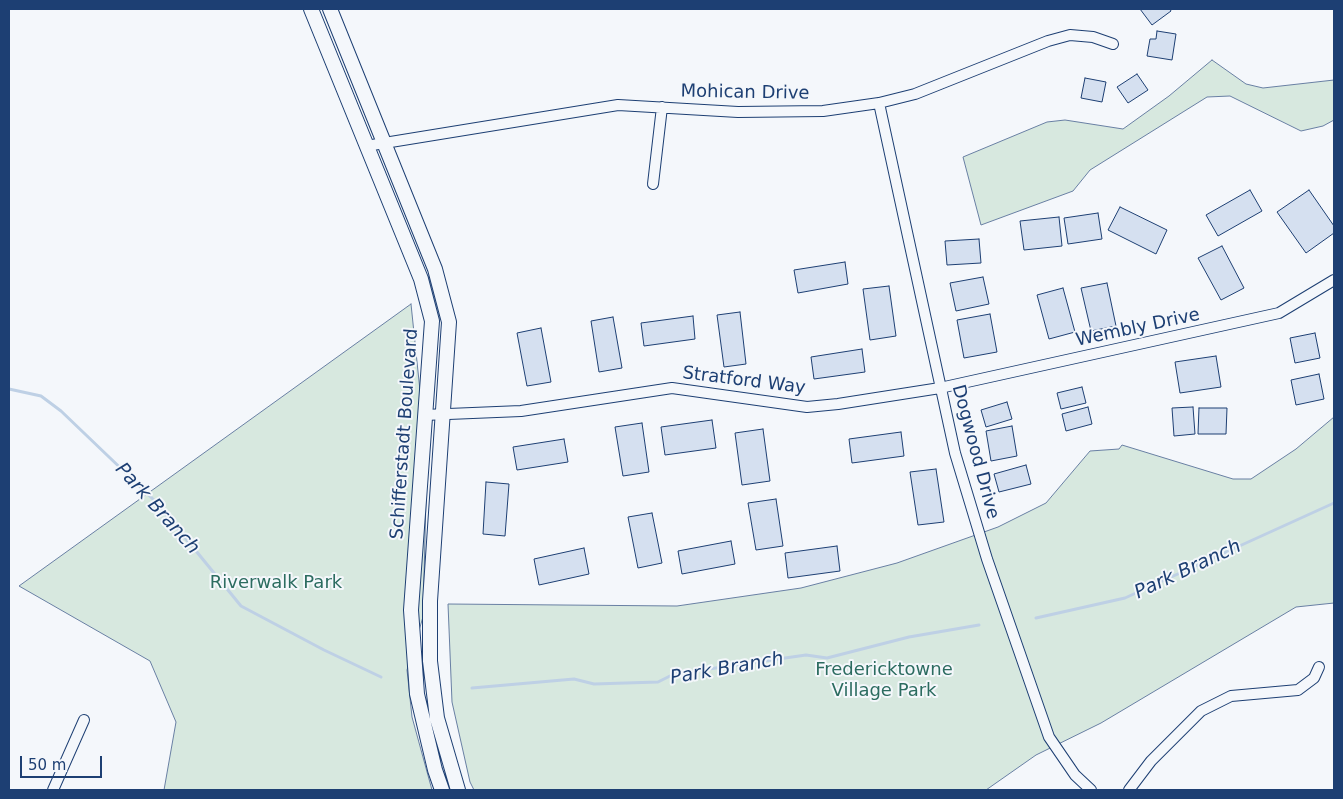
<!DOCTYPE html>
<html>
<head>
<meta charset="utf-8">
<style>
  body { margin:0 }
  #map { position:relative; width:1343px; height:799px; overflow:hidden; background:#f4f7fb; font-family:"DejaVu Sans",sans-serif }
  canvas { display:block }
  .frame { position:absolute; inset:0; border:10px solid #1d3f73; pointer-events:none }
  .scale { position:absolute; left:20px; top:756px; width:82px; height:22px; box-sizing:border-box; border:2px solid #1d3f73; border-top:0; padding-left:6px; font-size:15px; line-height:18px; white-space:nowrap; color:#1d3f73; -webkit-text-stroke:4px #f4f7fb; paint-order:stroke }
</style>
</head>
<body>
<div id="map">
<canvas width="1343" height="799"></canvas>
<div class="frame"></div>
<div class="scale">50 m</div>
</div>
<script>
const g = document.querySelector('canvas').getContext('2d');
g.lineJoin = 'round';
function paint(path, color) { g.fillStyle = color; g.fill(path, 'evenodd'); }
const poly = rows => new Path2D(rows.map(r => 'M' + r).join(''));
function trace(path, color, width, dash) { g.strokeStyle = color; g.lineWidth = width; g.lineCap = dash ? 'butt' : 'round'; g.setLineDash(dash || []); g.stroke(path); }
function drawText(font, color, halo, rows, align = 'center') {
  g.font = font + ' "DejaVu Sans",sans-serif'; g.lineWidth = 4; g.setLineDash([]); g.textBaseline = 'middle'; g.strokeStyle = halo; g.fillStyle = color; for (const [text, x, y, turn = 0] of rows) {
    g.save(); g.translate(x, y); g.rotate((+turn || 0) * Math.PI / 180); g.textAlign = isNaN(turn) ? turn : align; if (halo) g.strokeText(text, 0, 0); g.fillText(text, 0, 0); g.restore();
  }
}
const green = poly([
  [1212,60,1246,84,1263,88,1334,80,1334,120,1323,126,1301,131,1230,96,1207,97,1090,170,1073,191,981,225,963,157,1047,122,1065,120,1123,129,1169,96,1212,60],
  [411,304,427,458,423,617,407,670,412,717,432,790,164,790,176,722,150,661,19,586,411,304],
  [1334,417,1334,603,1296,607,1101,723,1036,755,986,790,474,790,470,782,452,702,448,604,677,606,801,588,897,563,998,527,1046,503,1090,451,1119,449,1122,445,1233,479,1251,479,1296,449,1334,417]
]);
paint(green, '#d7e8df');
trace(green, '#687fa3', 1);
trace(poly([
  [9,389,41,396,61,411,156,502,241,606,324,650,381,677],
  [1036,618,1125,598,1334,503],
  [472,688,574,679,594,684,658,682,674,674,806,655,827,658,909,637,979,625]
]), '#bed0e5', 3);
const building = poly([
  [1140,9,1170,9,1171,11,1152,25,1140,9],
  [1157,31,1176,34,1172,60,1147,56,1150,39,1156,39,1157,31],
  [1137,74,1148,90,1128,103,1117,87,1137,74],
  [1085,78,1106,82,1102,102,1081,98,1085,78],
  [1250,190,1262,211,1218,236,1206,215,1250,190],
  [1309,190,1334,226,1334,233,1306,253,1277,212,1309,190],
  [1120,207,1167,230,1156,254,1108,230,1120,207],
  [1098,213,1102,239,1068,244,1064,218,1098,213],
  [1059,217,1062,246,1024,250,1020,221,1059,217],
  [979,239,981,263,947,265,945,241,979,239],
  [1222,246,1244,288,1221,300,1198,258,1222,246],
  [845,262,848,284,798,293,794,270,845,262],
  [983,277,989,304,956,311,950,283,983,277],
  [1107,283,1116,326,1091,331,1081,288,1107,283],
  [889,286,896,336,870,340,863,289,889,286],
  [1063,288,1075,332,1049,339,1037,295,1063,288],
  [740,312,746,364,724,367,717,315,740,312],
  [990,314,997,352,964,358,957,320,990,314],
  [693,316,695,339,644,346,641,323,693,316],
  [613,317,622,368,599,372,591,321,613,317],
  [541,328,551,382,527,386,517,333,541,328],
  [1315,333,1320,358,1295,363,1290,338,1315,333],
  [862,349,865,372,814,379,811,357,862,349],
  [1216,356,1221,387,1180,393,1175,362,1216,356],
  [1319,374,1324,399,1296,405,1291,380,1319,374],
  [1082,387,1086,403,1061,409,1057,393,1082,387],
  [1007,402,1012,419,986,427,981,410,1007,402],
  [1088,407,1092,424,1066,431,1062,414,1088,407],
  [1193,407,1195,434,1174,436,1172,408,1193,407],
  [1199,408,1227,408,1226,434,1198,434,1199,408],
  [712,420,716,448,665,455,661,427,712,420],
  [642,423,649,472,623,476,615,427,642,423],
  [1012,426,1017,456,991,461,986,431,1012,426],
  [763,429,770,481,742,485,735,433,763,429],
  [901,432,904,456,852,463,849,439,901,432],
  [564,439,568,462,517,470,513,447,564,439],
  [1026,465,1031,484,999,492,994,474,1026,465],
  [936,469,944,522,918,525,910,472,936,469],
  [486,482,509,484,505,536,483,534,486,482],
  [776,499,783,546,756,550,748,503,776,499],
  [652,513,662,563,638,568,628,517,652,513],
  [731,541,735,564,682,574,678,551,731,541],
  [837,546,840,571,788,578,785,553,837,546],
  [584,548,589,574,539,585,534,559,584,548]
]);
paint(building, '#d5e0f0');
trace(building, '#1d3f73', 1);
const street = poly([
  [879,103,955,453,987,559,1049,737,1075,775,1091,790],
  [366,146,618,105,738,112,823,111,879,103,915,94,1048,41,1070,35,1093,37,1113,44],
  [653,184,662,107],
  [424,415,521,411,672,388,807,407,838,404,940,388,1279,313,1334,280],
  [53,790,84,720],
  [1129,790,1151,761,1201,711,1231,696,1298,690,1314,678,1319,667]
]);
const secondary = poly([
  [311,9,421,279,432,321,411,610,417,694,435,770,442,790],
  [330,9,435,269,449,322,430,601,430,661,437,718,458,790]
]);
trace(street, '#1d3f73', 12);
trace(secondary, '#1d3f73', 16);
trace(street, '#f4f7fb', 10);
trace(secondary, '#f4f7fb', 14);
drawText('18px', '#1d3f73', '#f4f7fb', [
  ["Mohican Drive",745,93,1],
  ["Wembly Drive",1138,328,-12],
  ["Stratford Way",744,381,7],
  ["Schifferstadt Boulevard",405,434,-86],
  ["Dogwood Drive",975,452,75]
]);
drawText('18px', '#2c6c60', '#f4f7fb', [
  ["Riverwalk Park",276,583],
  ["Fredericktowne",884,670],
  ["Village Park",884,691]
]);
drawText('italic 19px', '#1d3f73', '#f4f7fb', [
  ["Park Branch",157,509,48],
  ["Park Branch",1188,570,-25],
  ["Park Branch",727,669,-10]
]);
</script>
</body>
</html>
